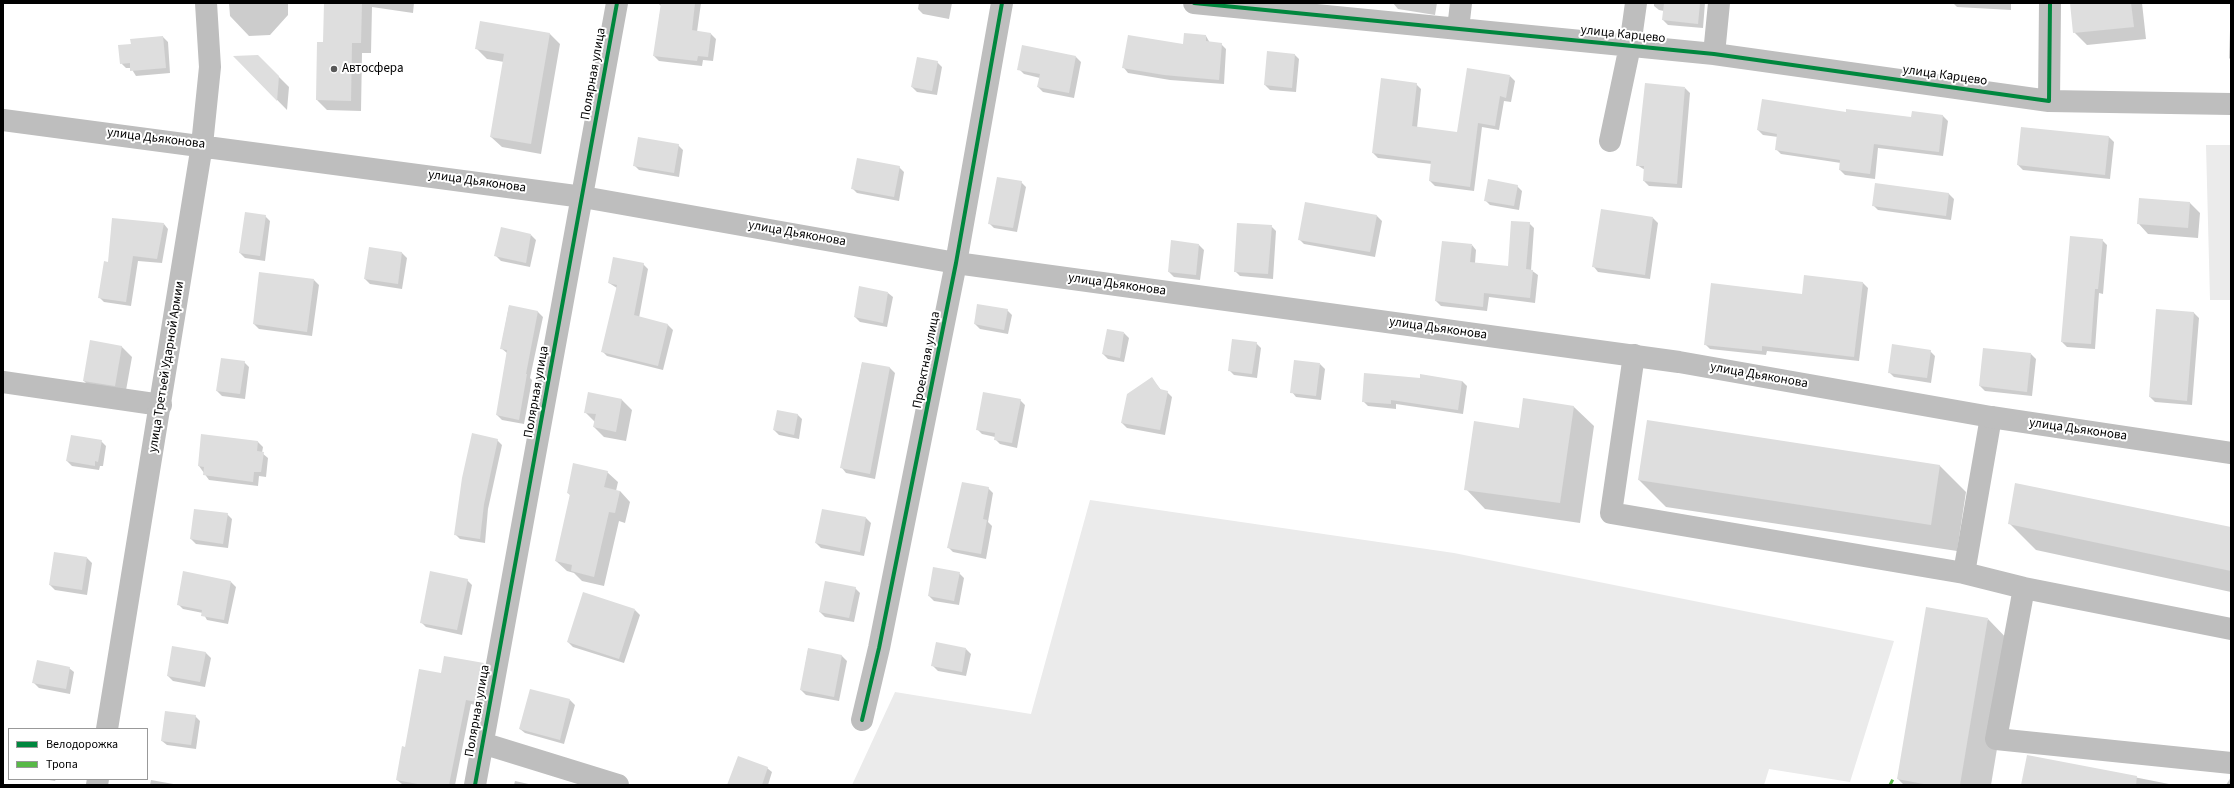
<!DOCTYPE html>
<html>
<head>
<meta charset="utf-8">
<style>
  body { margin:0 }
  #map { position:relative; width:2234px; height:788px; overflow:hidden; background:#fff; font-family:"Source Sans 3",sans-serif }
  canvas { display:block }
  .frame { position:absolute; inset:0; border:4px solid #000; pointer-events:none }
  .legend { position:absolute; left:8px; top:728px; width:140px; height:52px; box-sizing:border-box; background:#fff; border:1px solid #999; margin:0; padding:5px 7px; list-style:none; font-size:12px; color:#000 }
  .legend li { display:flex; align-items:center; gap:8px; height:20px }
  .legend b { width:20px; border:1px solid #999 }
</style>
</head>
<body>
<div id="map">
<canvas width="2234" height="788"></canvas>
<div class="frame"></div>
<ul class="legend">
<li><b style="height:5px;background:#00873e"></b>Велодорожка</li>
<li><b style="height:5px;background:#58b947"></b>Тропа</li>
</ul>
</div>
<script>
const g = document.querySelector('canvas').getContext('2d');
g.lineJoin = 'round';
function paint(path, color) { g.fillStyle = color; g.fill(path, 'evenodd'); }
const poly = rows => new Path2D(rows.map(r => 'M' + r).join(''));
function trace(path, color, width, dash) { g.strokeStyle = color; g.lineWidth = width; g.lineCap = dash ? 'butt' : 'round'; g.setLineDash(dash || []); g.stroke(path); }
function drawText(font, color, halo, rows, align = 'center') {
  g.font = font + ' "Source Sans 3",sans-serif'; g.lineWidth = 4; g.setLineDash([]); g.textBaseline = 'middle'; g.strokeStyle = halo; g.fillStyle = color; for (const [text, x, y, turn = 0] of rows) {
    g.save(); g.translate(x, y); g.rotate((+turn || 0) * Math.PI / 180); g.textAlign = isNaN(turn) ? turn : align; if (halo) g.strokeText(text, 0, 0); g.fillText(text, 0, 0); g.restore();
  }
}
paint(poly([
  [2206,145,2231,145,2231,300,2210,300],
  [1090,500,1454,553,1894,641,1850,782,1769,769,1764,785,852,785,895,692,1031,714]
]), '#ebebeb');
paint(poly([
  [229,3,288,3,288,15,270,35,249,36,230,16],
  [325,3,414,3,413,13,372,7,371,53,362,53,361,111,327,110,317,100,324,43],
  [658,3,701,3,697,32,711,34,716,39,713,61,703,60,702,66,659,61,654,56,661,6],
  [919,3,952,3,949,19,923,14,918,9],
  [1393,3,1437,3,1435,15,1398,9],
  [1654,3,1705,3,1703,28,1668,25,1663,20,1664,11,1659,10,1654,6],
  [1953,3,2011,3,2011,10,1957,7],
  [2071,3,2142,3,2146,39,2087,45,2074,32],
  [2231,3,2231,60,2229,58],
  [550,34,560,44,541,154,502,147,491,137,504,62,487,59,477,49],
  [1206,36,1210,43,1221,44,1226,49,1224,84,1170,80,1128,73,1124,68],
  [163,37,168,42,170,73,136,76,131,68,126,68,121,63,132,45],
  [1294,54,1299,59,1296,92,1270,90,1265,85],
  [258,56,289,87,287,110,235,57],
  [1076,57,1081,62,1074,98,1043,92,1038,87,1040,78,1024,74,1019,69],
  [937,62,942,67,937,95,917,92,912,87],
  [1510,76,1515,81,1511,102,1504,101,1499,130,1482,127,1474,191,1435,186,1430,181,1432,164,1378,158,1373,153,1416,84,1421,89,1417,128,1457,133],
  [1685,88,1690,93,1682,188,1649,186,1644,181,1645,170,1637,165],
  [1847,113,1912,118,1943,116,1948,121,1943,156,1878,148,1875,179,1845,175,1840,170,1841,163,1781,154,1776,149,1778,137,1763,135,1758,130],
  [2022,128,2109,137,2114,142,2110,179,2023,170,2018,165],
  [678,145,683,150,679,177,639,170,634,165],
  [899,167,904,172,899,201,857,193,852,188],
  [1021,182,1026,187,1017,232,994,228,989,223],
  [1876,184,1949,194,1954,199,1951,220,1878,210,1873,205],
  [1517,186,1522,191,1519,210,1490,205,1485,200],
  [2190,203,2200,213,2198,238,2148,234,2138,223],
  [265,216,270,221,265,261,245,258,240,253],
  [1377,216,1382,221,1375,257,1304,244,1299,239],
  [1653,218,1658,223,1650,279,1598,272,1594,267],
  [1529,223,1534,228,1531,270,1538,275,1535,303,1489,297,1487,311,1441,306,1436,301,1472,245,1476,250,1475,263,1509,267],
  [164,224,168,229,162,263,138,261,131,306,104,302,99,297,109,263],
  [1271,226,1276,231,1273,279,1240,276,1235,271],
  [531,235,536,240,530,267,501,261,496,256],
  [2102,240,2107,245,2103,294,2099,293,2095,349,2067,347,2062,342],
  [1199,245,1204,250,1200,280,1174,277,1169,272],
  [370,248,402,253,407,258,402,289,370,284,365,279],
  [643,264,648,269,639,318,668,325,673,330,663,370,607,356,602,351,617,288,609,283],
  [314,280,319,285,312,336,259,329,254,324],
  [1863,283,1868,288,1859,361,1767,351,1766,355,1710,349,1705,344,1802,295],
  [888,293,893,297,887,327,860,322,855,317],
  [509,306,538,312,543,317,530,378,532,380,524,424,502,420,497,415,507,353,501,348],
  [1007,310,1012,315,1008,334,980,329,975,324],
  [2157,310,2194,313,2199,318,2192,405,2155,402,2150,397],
  [1124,333,1129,338,1124,362,1108,359,1103,354],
  [1256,343,1261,348,1257,378,1234,375,1229,370],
  [121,346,132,357,125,396,94,391,84,381],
  [1930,351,1935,356,1931,383,1894,377,1889,372],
  [2031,354,2036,359,2032,396,1985,391,1980,386],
  [244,362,249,367,245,399,222,396,217,391],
  [862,363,890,368,895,373,875,479,846,473,842,468],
  [1320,364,1325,369,1321,400,1296,397,1292,392],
  [1151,378,1162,391,1167,392,1172,397,1165,435,1127,428,1122,423],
  [1462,381,1467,386,1463,414,1396,404,1396,409,1368,406,1363,401],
  [589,394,622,400,632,410,626,441,604,437,594,427,595,422,585,412],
  [1020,400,1025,405,1017,448,1000,444,995,439,995,437,982,434,977,429],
  [1524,400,1574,407,1594,426,1580,523,1485,509,1466,489,1519,429],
  [797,414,802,419,799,439,779,435,774,430],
  [202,435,258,442,263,447,262,453,268,458,266,477,259,476,258,486,209,480,199,466],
  [497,440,502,445,488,509,485,543,460,539,455,534],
  [101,441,106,446,103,466,100,466,99,470,72,466,67,461],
  [1939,465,1966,492,1957,551,1666,507,1639,480],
  [607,472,618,482,616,491,620,491,630,502,625,523,619,521,604,586,582,581,574,573,567,571,556,561,571,496,568,493],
  [988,488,993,493,988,522,992,526,986,559,953,552,948,547],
  [227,514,232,519,228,548,196,544,191,539],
  [866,518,871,523,864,556,821,548,816,543],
  [2009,523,2231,528,2231,592,2036,550],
  [87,558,92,563,87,595,55,590,50,585],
  [959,573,964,578,959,605,934,601,929,596],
  [467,580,472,585,462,635,426,627,421,622],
  [231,582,236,587,228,624,207,620,203,613,183,609,178,604],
  [855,588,860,593,854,622,825,617,820,612],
  [635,610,640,615,624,663,573,647,568,642],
  [1988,619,2014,646,1991,785,1904,785,1898,779],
  [173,647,206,653,211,658,205,687,173,681,168,676],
  [966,649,971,654,966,676,938,671,933,666],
  [808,650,842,656,847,661,839,701,806,695,801,690],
  [445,657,484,664,489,669,482,707,471,704,455,785,402,784,397,780,406,748,442,675],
  [69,668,74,672,70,694,39,688,34,683],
  [570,700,575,705,564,744,525,733,520,729],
  [195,716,200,721,196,749,167,745,162,741],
  [2028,756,2174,785,2022,785],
  [767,768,772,772,768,785,728,785],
  [2231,777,2231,785,2226,785],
  [43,779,56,779,55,781],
  [151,780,179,785,150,785],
  [515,781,533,785,514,785]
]), '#0003');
paint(poly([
  [324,3,362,3,361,43,352,43,351,101,316,100,317,42,323,42],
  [661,3,695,3,692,30,711,33,708,57,698,56,697,61,653,56],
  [1664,3,1700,3,1698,24,1662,20],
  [2070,3,2131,3,2134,27,2073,33],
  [480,21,550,33,531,144,490,137,504,54,475,49],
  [1184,33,1206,35,1206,41,1222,43,1219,80,1164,75,1122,68,1128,35,1183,44],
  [163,36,166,68,130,71,130,63,120,64,118,45,131,44,130,39],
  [1022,45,1076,56,1069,93,1037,87,1040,74,1017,70],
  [1267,51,1295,54,1292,88,1264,85],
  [258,55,279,76,277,101,233,56],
  [917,57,938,61,932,91,911,87],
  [1467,68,1510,75,1506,98,1500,96,1495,126,1478,123,1470,187,1429,181,1431,161,1372,153,1381,78,1417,83,1412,126,1457,132],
  [1645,83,1685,87,1677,184,1643,181,1644,166,1636,166],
  [1762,99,1846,112,1846,109,1911,117,1912,111,1943,115,1939,152,1874,144,1870,174,1839,170,1840,160,1775,150,1777,134,1757,130],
  [2021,127,2109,136,2105,175,2017,165],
  [638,137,679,144,674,173,633,166],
  [857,158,900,166,894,197,851,189],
  [997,177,1022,181,1013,228,988,224],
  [1488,179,1518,185,1514,206,1484,201],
  [1875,183,1949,193,1946,216,1872,206],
  [2139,198,2190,202,2188,228,2137,224],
  [1305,202,1377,215,1370,252,1298,240],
  [1601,209,1653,217,1645,275,1592,267],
  [245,212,266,215,260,256,239,253],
  [112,218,164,223,157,259,133,256,126,302,98,298,104,261,108,262],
  [1511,221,1530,222,1526,269,1533,270,1530,298,1484,293,1483,307,1435,301,1442,241,1472,244,1470,262,1508,266],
  [1237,223,1272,225,1268,274,1234,272],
  [501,227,531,234,526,263,494,256],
  [2070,236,2103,239,2098,289,2095,289,2091,344,2061,342],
  [1171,240,1199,244,1196,275,1168,272],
  [369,247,402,252,398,284,364,279],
  [613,257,644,263,634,315,668,324,658,366,601,352,617,285,608,283],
  [259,272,314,279,307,332,253,324],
  [1804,275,1863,282,1854,357,1762,346,1762,351,1704,345,1711,283,1802,294],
  [859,286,888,292,883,323,854,317],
  [977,304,1008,309,1004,330,974,324],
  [509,305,538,311,526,374,527,374,519,420,496,415,507,350,500,349],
  [2156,309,2194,312,2187,401,2149,397],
  [1107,329,1124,332,1120,358,1102,354],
  [1232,339,1257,342,1252,374,1228,371],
  [90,340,122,346,115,386,83,381],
  [1892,344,1931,350,1927,378,1888,373],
  [1983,348,2031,353,2027,392,1979,386],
  [221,358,245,361,240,394,216,391],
  [1294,360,1320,363,1316,396,1290,393],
  [862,362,890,367,870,474,840,468],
  [1364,373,1420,378,1420,374,1462,381,1458,410,1391,400,1391,404,1362,402],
  [1152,377,1160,389,1168,391,1160,430,1121,423,1127,394],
  [588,392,622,399,616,432,593,427,596,414,584,413],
  [983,392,1021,399,1012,443,994,440,995,433,976,430],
  [1523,398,1574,406,1560,503,1464,490,1474,421,1519,428],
  [777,410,798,414,794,435,773,430],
  [1647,420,1940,465,1931,525,1638,480],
  [472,433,498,439,484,504,480,539,454,535,462,478],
  [201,434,258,441,257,451,264,452,261,472,254,472,253,482,203,475,204,467,198,466],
  [71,435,102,440,98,462,95,461,95,466,66,461],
  [573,463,608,471,604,487,620,491,615,513,609,512,594,577,571,571,572,565,555,561,570,494,567,493],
  [962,482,989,487,983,519,987,520,981,554,947,548],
  [2015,483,2231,527,2231,571,2008,524],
  [194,509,228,513,223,544,190,539],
  [822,509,866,517,860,552,815,543],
  [54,552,87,557,82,590,49,585],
  [933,567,960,572,954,601,928,596],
  [183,571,231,581,224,620,201,616,202,610,177,605],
  [430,571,468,579,457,630,420,623],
  [825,581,856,587,849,618,819,612],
  [583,592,635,609,619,659,567,642],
  [1926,607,1988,618,1960,785,1929,785,1897,779],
  [936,642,966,648,962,672,931,666],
  [172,646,206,652,200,682,167,676],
  [808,648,842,655,834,697,800,690],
  [444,656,484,663,477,702,466,700,449,785,423,785,396,780,402,746,405,747,419,669,441,673],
  [37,660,70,667,66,689,32,683],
  [530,689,570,699,560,740,519,729],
  [165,711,196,715,191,745,161,741],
  [2027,755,2137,776,2136,785,2021,785],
  [738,756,768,767,762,785,727,785]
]), '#dedede');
trace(poly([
  [1194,3,1714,54,2049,101,2231,104],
  [1458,29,1461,3],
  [1714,54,1719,3],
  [2049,101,2050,3],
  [1610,141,1630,46,1636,3],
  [1634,355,1611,513,1964,573,1991,417],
  [3,382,161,405],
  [1964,573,2024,588,2231,629],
  [2024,588,1996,739,2231,763],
  [862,720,879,648,956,263,1002,3],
  [482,743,618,785],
  [475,785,617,3]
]), '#bebebe', 22);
trace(poly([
  [3,120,583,197,956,263,1679,362,1991,417,2231,453],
  [107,729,202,145,210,67,206,3],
  [97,785,98,779]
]), '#bebebe', 22);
trace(poly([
  [1890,785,1894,777]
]), '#58b947', 3, [6, 3]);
trace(poly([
  [1194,3,1714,54,2049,101,2050,3],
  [862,720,879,648,956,263,1002,3],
  [475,785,617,3]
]), '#00873e', 4);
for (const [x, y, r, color] of [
  [334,69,4,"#595959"]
]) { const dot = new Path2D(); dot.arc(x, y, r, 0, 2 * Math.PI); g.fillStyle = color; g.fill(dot); trace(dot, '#fff', 1.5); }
drawText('13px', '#000', '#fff', [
  ["улица Карцево",1623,35,6],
  ["Полярная улица",594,74,-80],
  ["улица Карцево",1945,76,8],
  ["улица Дьяконова",156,139,7],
  ["улица Дьяконова",477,182,8],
  ["улица Дьяконова",797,234,10],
  ["улица Дьяконова",1117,285,8],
  ["улица Дьяконова",1438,329,8],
  ["Проектная улица",927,360,-79],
  ["улица Третьей Ударной Армии",167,367,-81],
  ["улица Дьяконова",1759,376,10],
  ["Полярная улица",537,392,-80],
  ["улица Дьяконова",2078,430,8],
  ["Полярная улица",478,711,-80]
]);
drawText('13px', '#000', '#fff', [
  ["Автосфера",342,69]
], 'left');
</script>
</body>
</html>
